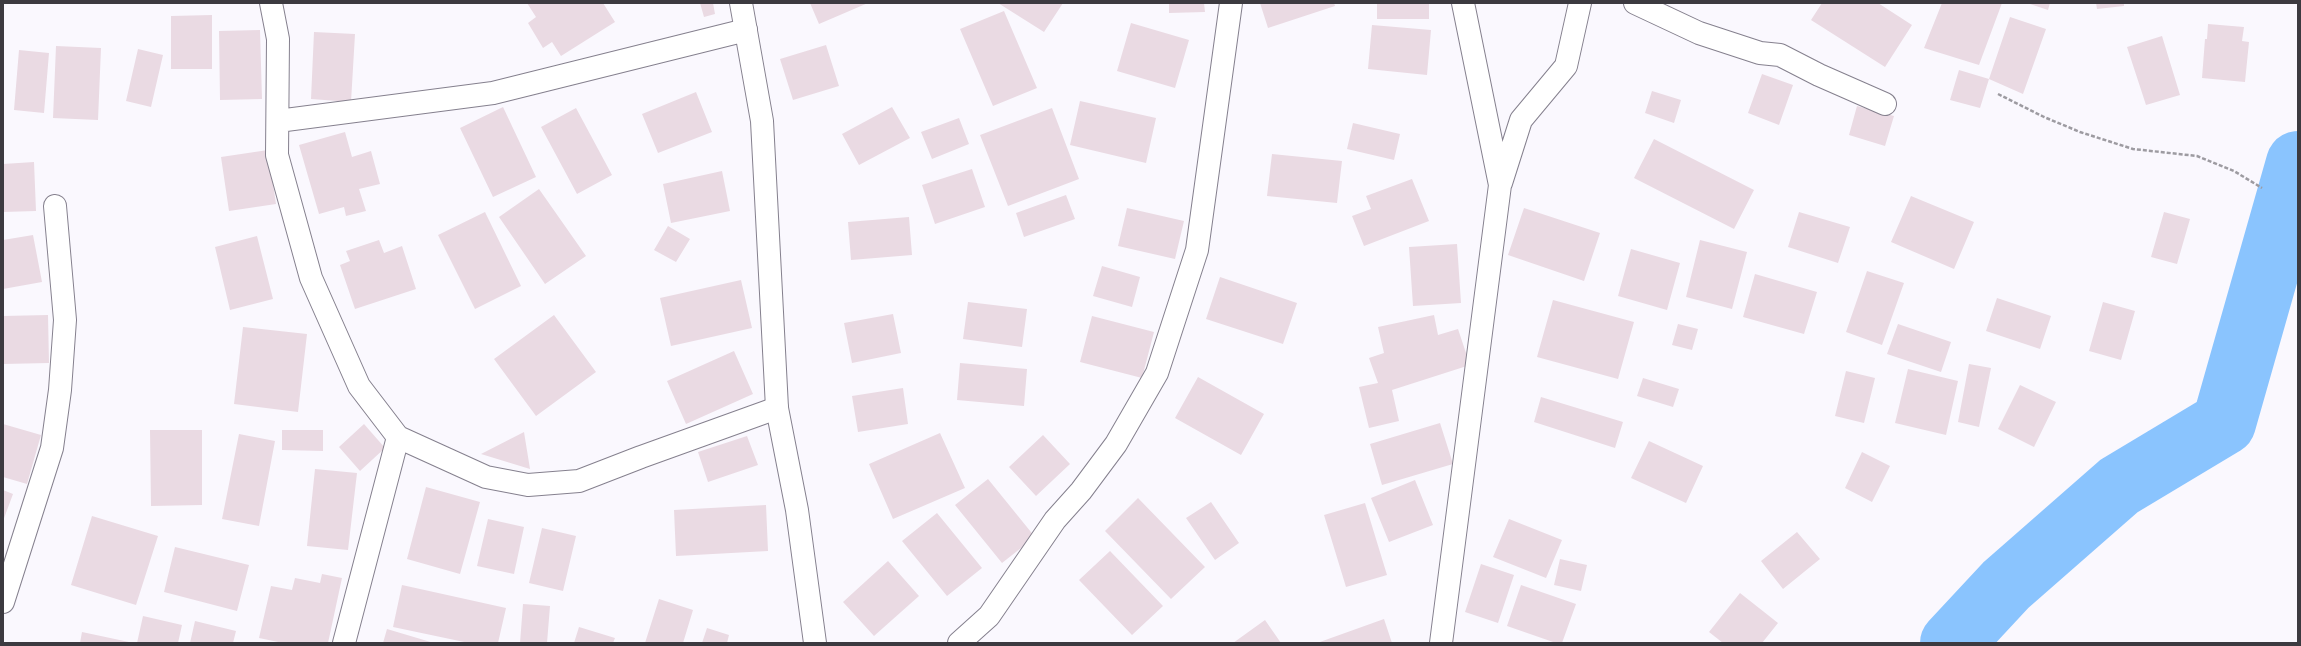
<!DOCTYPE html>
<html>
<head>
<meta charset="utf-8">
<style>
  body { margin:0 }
  #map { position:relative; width:2301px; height:646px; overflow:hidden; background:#faf8fe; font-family:"Sofia Sans Condensed",sans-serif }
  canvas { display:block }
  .frame { position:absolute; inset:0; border:4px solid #3c3a40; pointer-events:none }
</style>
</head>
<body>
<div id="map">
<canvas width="2301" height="646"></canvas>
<div class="frame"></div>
</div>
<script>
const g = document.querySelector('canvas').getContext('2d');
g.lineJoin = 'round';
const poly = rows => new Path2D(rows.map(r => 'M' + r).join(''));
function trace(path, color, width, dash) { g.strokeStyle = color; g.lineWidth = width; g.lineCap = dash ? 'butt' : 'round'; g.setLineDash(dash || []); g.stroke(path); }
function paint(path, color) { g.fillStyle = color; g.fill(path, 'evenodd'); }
trace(poly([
  [1952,643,2006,585,2119,486,2224,423,2298,163]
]), '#8ac4fe', 64);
paint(poly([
  [527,3,603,3,615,22,561,56,552,42,543,48,528,23,536,17],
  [700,3,713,3,715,14,704,17],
  [810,3,868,3,819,24],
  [998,3,1063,3,1044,32],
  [1169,3,1204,3,1205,12,1169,13],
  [1260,3,1334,3,1335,6,1268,28],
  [1377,3,1429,3,1429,19,1377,19],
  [1822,3,1878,3,1912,25,1885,67,1811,20],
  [1942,3,2002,3,1979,65,1924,48],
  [2027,3,2050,3,2048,10],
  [2096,3,2124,3,2124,6,2097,9],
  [1004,11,1037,88,993,106,960,29],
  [212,15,212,69,171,69,171,16],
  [2010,17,2046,29,2023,94,1989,79],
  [1131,23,1189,40,1175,88,1117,71],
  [2208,24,2244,27,2242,41,2249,42,2245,82,2202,78,2205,39,2207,39],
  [1372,25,1431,30,1427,75,1368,69],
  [260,30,262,99,220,100,219,31],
  [314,32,355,34,351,102,311,99],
  [2162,36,2180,95,2146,105,2127,47],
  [826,45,839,86,793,100,780,59],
  [56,46,101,48,98,120,53,118],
  [138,49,163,55,151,107,126,101],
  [19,50,49,53,44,113,14,110],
  [1959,70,1989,79,1980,108,1950,100],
  [1762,74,1793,85,1779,125,1748,113],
  [1652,91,1681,100,1674,123,1645,113],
  [696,92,712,132,658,153,642,114],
  [1080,101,1156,118,1146,163,1070,145],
  [1857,106,1894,116,1885,146,1849,135],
  [503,107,536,177,493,197,460,128],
  [892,107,910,138,859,165,842,134],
  [576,108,612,175,577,194,541,127],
  [1052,108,1079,179,1008,206,980,135],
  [959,118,969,144,932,159,921,132],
  [1353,123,1400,134,1394,160,1347,149],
  [345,132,352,157,371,151,380,184,359,189,366,211,346,216,344,207,319,214,299,145],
  [1654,139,1754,190,1734,229,1634,178],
  [268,150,276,204,229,211,221,157],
  [1272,154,1342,161,1337,203,1267,196],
  [34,162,36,211,3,212,3,164],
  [972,169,985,207,935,224,922,185],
  [722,171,730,211,671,223,663,184],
  [1412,179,1429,221,1364,246,1352,216,1371,209,1366,196],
  [539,189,586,256,545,284,499,217],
  [1066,195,1075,219,1024,237,1016,213],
  [1911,196,1974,222,1954,269,1891,242],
  [1127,208,1184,221,1175,259,1118,246],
  [1524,208,1600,233,1584,281,1508,255],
  [485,212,521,286,475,309,438,235],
  [1799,212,1850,227,1838,263,1788,247],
  [2164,212,2190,219,2177,264,2151,257],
  [909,217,912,255,851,260,848,222],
  [668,226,690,239,676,262,654,250],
  [33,235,42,282,3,289,3,240],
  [257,236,273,299,230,310,215,247],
  [379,240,384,253,402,246,416,289,355,309,340,265,350,261,346,251],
  [1700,240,1747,252,1732,309,1686,297],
  [1457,244,1461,303,1413,306,1409,247],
  [1631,249,1680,263,1667,310,1618,296],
  [1102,266,1140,277,1132,307,1093,296],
  [1867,271,1904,283,1882,345,1846,332],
  [1755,274,1817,292,1804,334,1743,317],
  [1220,277,1297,303,1283,344,1206,319],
  [741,280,752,328,671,346,660,298],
  [1997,298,2051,316,2040,349,1986,331],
  [1553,300,1634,322,1618,379,1537,357],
  [968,302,1027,309,1022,347,963,339],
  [2103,302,2135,311,2121,360,2089,351],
  [893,314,901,353,852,363,844,323],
  [48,315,49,363,3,364,3,316],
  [554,315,596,372,536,416,494,359],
  [1434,315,1438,335,1458,329,1470,365,1392,390,1399,421,1369,428,1359,387,1378,383,1369,358,1384,353,1378,327],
  [1092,316,1154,332,1142,378,1080,362],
  [1678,324,1698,329,1692,350,1672,345],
  [1898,324,1951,342,1941,372,1887,354],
  [243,327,307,334,298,412,234,404],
  [734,351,753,394,686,424,667,381],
  [960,363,1027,369,1024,406,957,400],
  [1969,364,1991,368,1979,427,1958,422],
  [1908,369,1958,381,1946,435,1895,423],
  [1846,371,1875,378,1864,423,1835,416],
  [1198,377,1264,414,1241,455,1175,418],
  [1643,378,1679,389,1673,407,1637,396],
  [2020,385,2056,402,2034,447,1998,429],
  [903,388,908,424,858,432,852,396],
  [1541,397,1623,422,1615,448,1534,422],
  [1440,423,1453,464,1382,485,1370,444],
  [3,424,41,435,27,484,3,477],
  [364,424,385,448,360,471,339,447],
  [150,430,202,430,202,505,151,506],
  [282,430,323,430,323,451,282,450],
  [524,432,530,469,481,454],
  [940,433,965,488,893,519,869,464],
  [239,434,275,441,259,526,222,519],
  [1043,435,1070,464,1036,496,1009,467],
  [747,436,758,465,708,482,698,452],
  [1649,441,1703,466,1686,503,1631,478],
  [1862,452,1890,466,1872,502,1845,488],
  [315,469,357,473,348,550,307,546],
  [988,479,1035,537,1002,563,955,505],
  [1415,480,1433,525,1389,542,1371,498],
  [426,487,480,502,460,574,407,559],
  [3,490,13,494,3,521],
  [1138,498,1205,567,1171,599,1105,531],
  [1211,502,1239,543,1215,560,1186,518],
  [1365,503,1387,575,1346,587,1324,515],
  [766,505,768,551,676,556,674,510],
  [937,513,982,568,947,596,902,541],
  [92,516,158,536,136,605,71,585],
  [488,519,524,527,514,574,477,566],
  [1509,519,1562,540,1546,578,1493,557],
  [542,528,576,536,563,591,529,583],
  [1797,532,1820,559,1783,589,1761,561],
  [175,547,249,565,237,611,164,592],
  [1110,551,1163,606,1132,635,1079,580],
  [1560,559,1587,565,1581,591,1554,585],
  [888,561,919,596,874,636,843,602],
  [1481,564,1514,575,1498,623,1465,612],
  [322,574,342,578,328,643,283,643,259,638,271,586,292,590,295,578,320,583],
  [402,585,506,608,498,643,469,643,393,627],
  [1521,585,1576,604,1562,643,1556,643,1507,626],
  [1740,593,1778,623,1762,643,1723,643,1709,632],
  [659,599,693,610,683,643,645,643],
  [523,604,550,606,547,643,520,643],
  [143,616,182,625,178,643,137,643],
  [1384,619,1392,643,1317,643],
  [1265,620,1281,643,1233,643],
  [195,621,236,631,233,643,190,643],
  [579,627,615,638,613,643,574,643],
  [707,628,729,635,727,643,702,643],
  [387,629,434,643,383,643],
  [82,632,129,642,128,643,80,643]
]), '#eadae3');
const minor = poly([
  [271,3,278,39,277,155,311,278,359,386,398,437,486,477,528,485,579,481,641,457,777,408],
  [1635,3,1699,33,1760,53,1780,55,1819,75,1885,104],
  [278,121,493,93,746,30],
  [1501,183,1521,120,1566,66,1580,3],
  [3,602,52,448,60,390,65,320,55,206],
  [344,643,398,437],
  [959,643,989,616,1055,520,1081,491,1116,444,1157,373,1197,250,1231,3],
  [1441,643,1500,185,1463,3]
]);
const tertiary = poly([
  [741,3,762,121,777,408,797,510,815,643]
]);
trace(minor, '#85808e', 24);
trace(tertiary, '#85808e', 24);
trace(poly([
  [1998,94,2044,117,2080,132,2133,149,2197,156,2234,171,2262,188]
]), '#9d9ba1', 2.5, [4, 2]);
trace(minor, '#fff', 22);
trace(tertiary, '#fff', 22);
</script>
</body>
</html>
